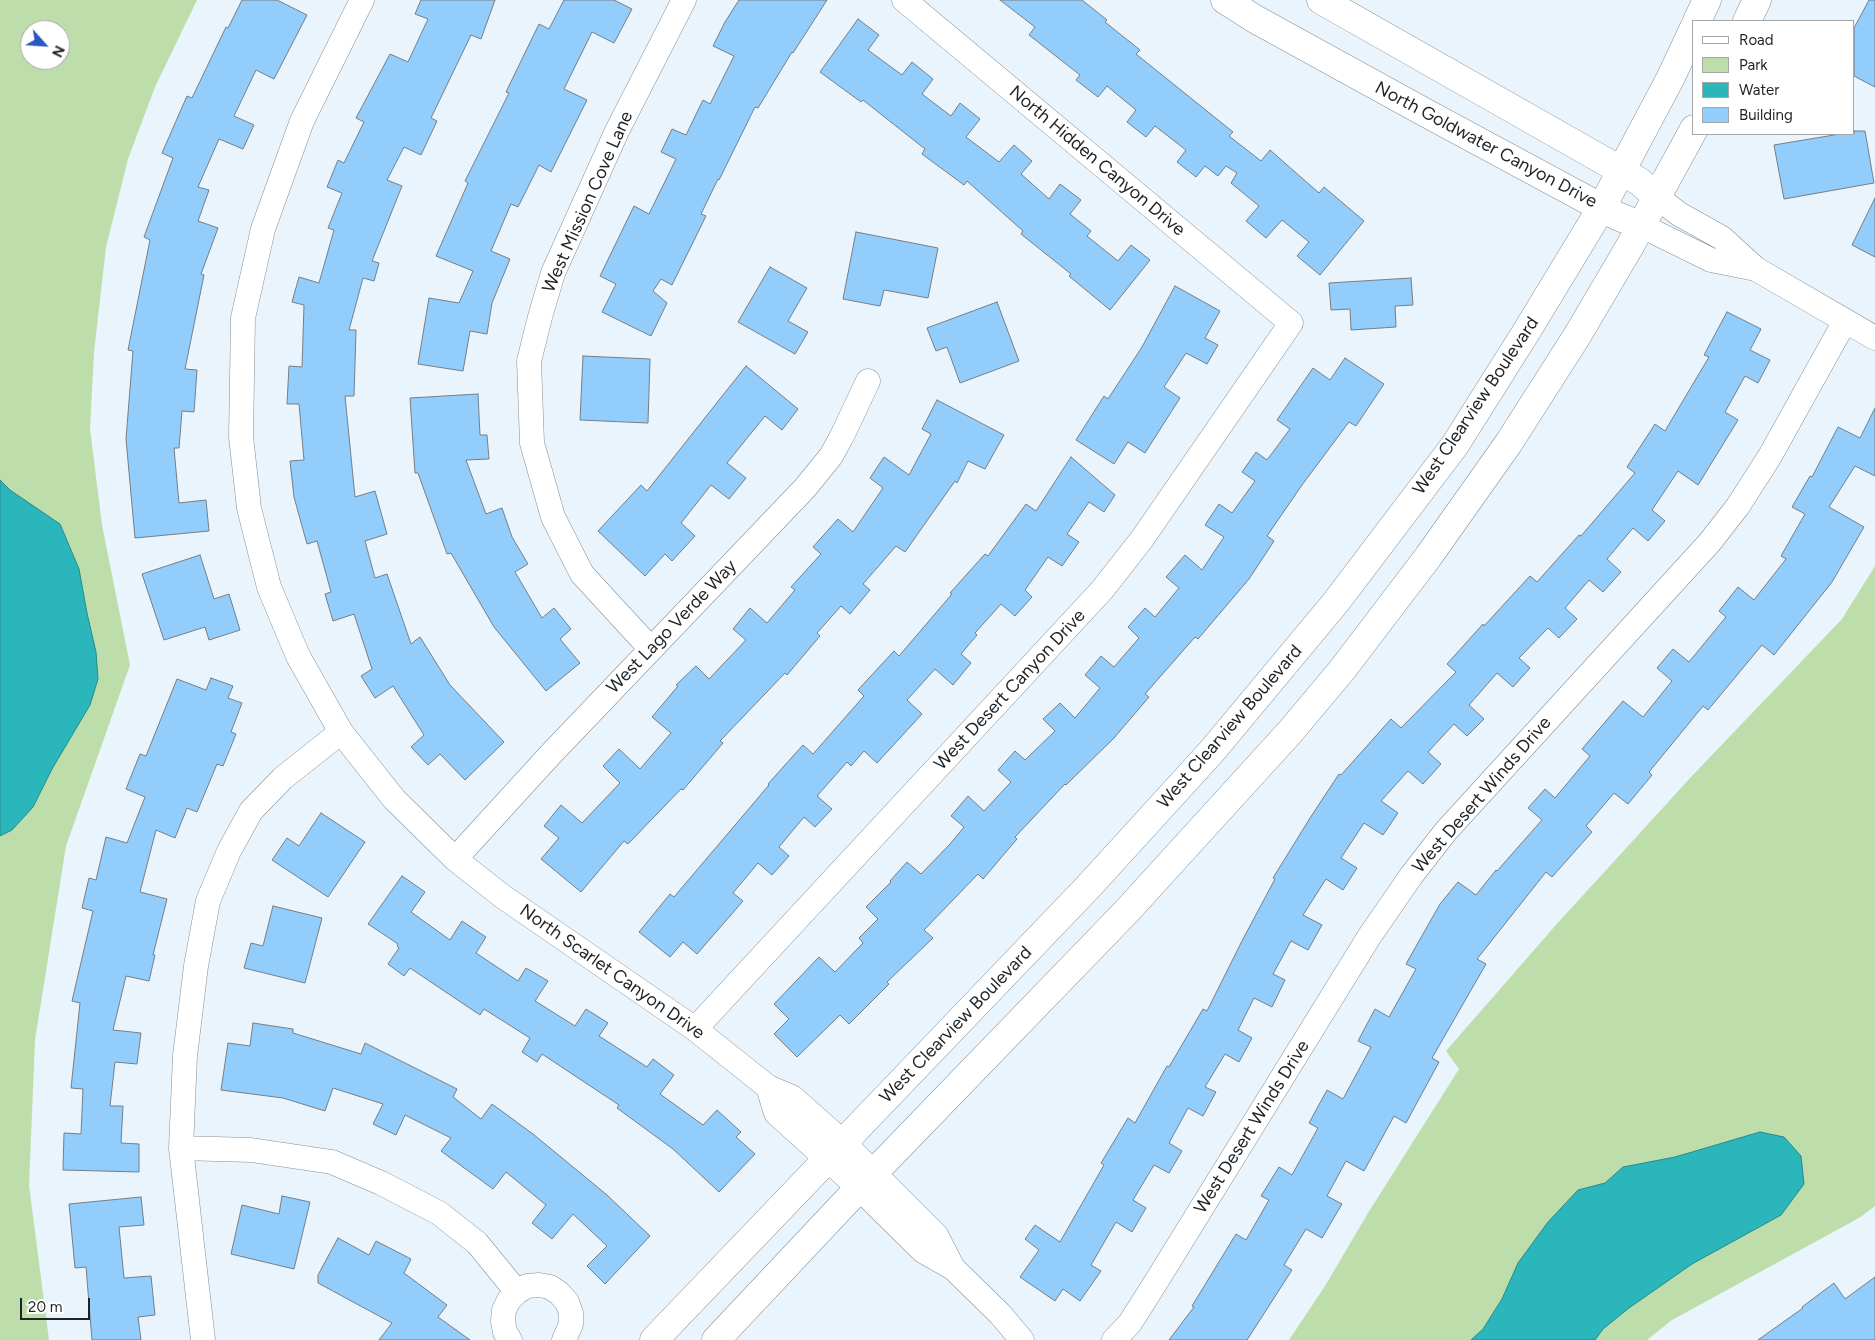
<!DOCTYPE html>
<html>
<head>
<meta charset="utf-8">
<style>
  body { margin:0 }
  #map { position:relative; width:1875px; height:1340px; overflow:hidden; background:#e9f4fd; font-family:Figtree,sans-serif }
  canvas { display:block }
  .legend { position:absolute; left:1692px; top:20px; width:162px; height:115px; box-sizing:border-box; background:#fff; border:1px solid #a5a7a8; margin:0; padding:6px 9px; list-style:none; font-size:15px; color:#1f2326 }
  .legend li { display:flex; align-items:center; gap:10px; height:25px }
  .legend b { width:25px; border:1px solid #a5a7a8 }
  .north { position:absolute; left:20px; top:20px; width:50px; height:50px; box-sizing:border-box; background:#fff; border:1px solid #a5a7a8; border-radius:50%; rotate:116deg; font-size:14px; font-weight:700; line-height:20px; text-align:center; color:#1f2326 }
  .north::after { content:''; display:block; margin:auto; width:18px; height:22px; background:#2758c6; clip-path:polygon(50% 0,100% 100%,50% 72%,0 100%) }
  .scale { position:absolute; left:20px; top:1298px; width:70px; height:22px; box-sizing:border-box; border:2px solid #1f2326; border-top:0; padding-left:6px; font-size:15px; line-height:18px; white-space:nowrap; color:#1f2326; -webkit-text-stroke:4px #fff; paint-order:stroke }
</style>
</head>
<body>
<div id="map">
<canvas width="1875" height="1340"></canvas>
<ul class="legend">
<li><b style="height:6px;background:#fff"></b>Road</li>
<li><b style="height:14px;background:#bddeab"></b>Park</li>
<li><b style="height:14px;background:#2ab6ba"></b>Water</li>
<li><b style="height:14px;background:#92cdfc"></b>Building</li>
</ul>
<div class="north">N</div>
<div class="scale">20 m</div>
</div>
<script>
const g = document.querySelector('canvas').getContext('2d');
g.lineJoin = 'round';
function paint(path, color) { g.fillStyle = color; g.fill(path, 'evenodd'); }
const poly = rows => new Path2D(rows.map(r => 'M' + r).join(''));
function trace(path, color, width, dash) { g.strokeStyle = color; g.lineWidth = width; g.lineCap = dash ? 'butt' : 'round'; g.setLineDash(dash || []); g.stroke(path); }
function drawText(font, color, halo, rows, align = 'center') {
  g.font = font + ' Figtree,sans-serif'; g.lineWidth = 4; g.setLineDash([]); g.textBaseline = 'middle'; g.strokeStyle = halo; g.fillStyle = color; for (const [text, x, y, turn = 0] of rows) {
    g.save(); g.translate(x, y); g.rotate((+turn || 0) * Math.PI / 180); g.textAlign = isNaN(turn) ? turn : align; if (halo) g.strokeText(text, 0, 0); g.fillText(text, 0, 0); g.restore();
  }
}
paint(poly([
  [0,0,197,0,155,87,128,159,106,247,94,352,90,429,102,525,130,665,66,846,35,1040,29,1185,49,1340,0,1340],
  [30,30,60,30,60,60,30,60],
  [1875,566,1875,1206,1859,1218,1672,1320,1647,1340,1289,1340,1325,1286,1368,1213,1459,1069,1446,1051,1555,926,1691,777,1842,619]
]), '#bddeab');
const water = poly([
  [0,480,10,490,60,524,79,569,87,613,96,652,98,679,90,705,52,769,33,807,12,830,0,836,0,480],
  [1760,1132,1784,1137,1801,1156,1804,1184,1781,1215,1692,1264,1629,1308,1603,1329,1595,1340,1471,1340,1483,1329,1502,1299,1518,1263,1548,1222,1578,1190,1605,1183,1623,1167,1675,1157,1760,1132]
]);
paint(water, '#2ab6ba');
trace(water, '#278a8e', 1);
const building = poly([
  [242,0,277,0,307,15,274,79,256,70,234,116,254,125,243,149,219,139,198,187,209,190,198,221,218,228,201,274,204,275,185,369,197,370,194,412,182,411,179,448,174,448,179,503,206,500,209,531,135,538,126,439,133,351,128,350,150,240,144,237,173,158,162,153,187,96,192,98,226,27,228,28,242,0],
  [421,0,495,0,481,39,471,35,431,118,437,121,421,155,404,147,387,180,402,186,372,261,379,263,374,281,363,278,349,330,356,330,354,396,345,396,355,497,375,491,387,534,365,541,375,578,387,574,411,644,420,637,450,685,504,742,465,780,440,754,428,765,411,747,424,735,393,686,375,698,361,676,372,669,354,614,333,621,325,594,331,592,317,541,307,544,294,497,290,461,304,460,299,404,287,404,289,366,302,367,304,305,292,302,299,277,319,283,334,230,328,228,342,193,327,187,338,160,344,163,364,122,356,118,390,54,408,62,428,19,415,14,421,0],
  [564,0,614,0,632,9,614,43,592,32,564,89,587,100,551,172,539,165,518,207,511,204,491,251,510,259,492,303,487,334,470,331,463,371,418,364,429,298,459,303,473,271,436,256,468,183,465,181,509,93,506,92,539,24,549,29,564,0],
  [739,0,827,0,793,53,792,52,758,108,755,107,719,180,718,179,701,214,706,216,672,285,661,279,653,291,667,303,651,336,602,312,616,284,600,276,634,206,649,214,676,159,661,152,672,129,686,135,703,100,710,104,734,56,713,46,725,22,739,0],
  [1000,0,1082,0,1107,20,1105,22,1140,50,1136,54,1233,132,1229,136,1261,161,1270,150,1319,193,1324,187,1364,221,1320,275,1297,256,1309,242,1282,220,1266,238,1246,221,1259,206,1231,183,1237,173,1226,166,1218,176,1205,166,1196,177,1177,162,1186,150,1155,126,1146,137,1127,122,1136,110,1107,86,1098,97,1076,80,1080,75,1029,35,1035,27,1000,0],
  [1869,0,1875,0,1875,87,1854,76,1854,28,1869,0],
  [858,19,879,35,868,50,902,75,912,62,933,79,922,94,951,116,960,103,980,119,966,137,999,162,1014,145,1032,161,1021,174,1049,199,1060,184,1081,200,1070,214,1091,231,1087,236,1118,261,1131,245,1150,260,1110,310,1069,276,1071,274,1021,234,1023,231,967,181,964,185,922,154,925,149,863,100,861,102,820,72,858,19],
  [1854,131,1865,131,1874,183,1784,199,1774,145,1840,134,1854,134,1854,131],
  [1875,198,1875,257,1852,245,1875,198],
  [856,232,938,248,928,298,884,290,880,306,843,299,856,232],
  [770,267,807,288,788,321,808,332,795,354,738,322,770,267],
  [1411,278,1413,305,1395,306,1396,327,1351,330,1350,309,1331,310,1329,283,1411,278],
  [1175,286,1220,311,1205,338,1218,345,1207,364,1186,353,1164,387,1180,398,1145,453,1128,442,1114,464,1076,440,1104,396,1108,399,1142,347,1175,286],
  [997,302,1019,361,960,383,947,347,936,351,927,328,997,302],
  [1727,312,1761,329,1750,350,1770,360,1758,383,1745,376,1725,412,1738,420,1698,485,1678,471,1652,510,1665,521,1648,541,1633,528,1607,559,1621,572,1603,592,1589,580,1565,608,1577,619,1559,638,1548,628,1519,658,1530,668,1513,687,1497,673,1469,705,1484,719,1467,736,1454,724,1428,752,1441,764,1423,784,1408,771,1381,801,1398,813,1383,835,1364,823,1341,858,1357,868,1343,890,1326,879,1303,915,1322,925,1308,950,1291,941,1273,974,1285,980,1272,1007,1254,998,1238,1030,1252,1038,1239,1062,1225,1054,1205,1087,1216,1092,1203,1116,1188,1108,1169,1143,1182,1151,1169,1173,1154,1165,1133,1200,1146,1208,1132,1232,1116,1222,1091,1265,1101,1271,1080,1301,1063,1289,1055,1301,1020,1277,1039,1250,1025,1239,1035,1225,1060,1242,1104,1165,1101,1163,1128,1118,1135,1123,1167,1066,1169,1067,1203,1009,1207,1011,1243,939,1275,879,1273,878,1310,818,1339,774,1341,775,1391,719,1401,728,1456,672,1447,664,1483,624,1484,626,1530,576,1537,582,1579,535,1581,536,1635,473,1627,467,1655,424,1665,431,1709,357,1704,355,1727,312],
  [583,356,650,359,648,423,580,420,583,356],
  [1345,358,1384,384,1356,426,1349,422,1302,485,1267,536,1274,541,1249,579,1198,639,1195,637,1145,694,1149,697,1114,738,1066,785,1065,784,1015,837,1017,839,983,879,978,874,924,930,933,938,887,982,889,984,849,1024,840,1015,797,1057,774,1034,789,1019,774,1004,819,957,835,972,863,943,859,938,878,919,866,907,891,882,890,881,907,862,921,874,950,844,964,827,951,816,968,796,984,811,1011,782,998,770,1015,751,1025,760,1055,731,1043,719,1060,703,1075,718,1100,688,1085,675,1101,656,1114,667,1139,638,1128,627,1145,608,1155,617,1179,588,1166,577,1185,555,1202,570,1224,537,1205,525,1219,504,1232,513,1255,481,1242,472,1256,452,1267,460,1290,429,1277,420,1313,368,1330,380,1345,358],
  [746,366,798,409,782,430,765,416,727,463,746,478,729,499,711,485,681,523,695,536,672,561,665,554,645,576,598,531,641,485,647,491,746,366],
  [478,394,480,435,487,435,489,459,466,460,486,514,502,508,512,537,528,564,515,572,542,618,554,608,571,629,560,639,580,663,546,691,494,627,451,553,447,554,418,473,415,473,410,398,478,394],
  [937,400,1004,435,985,469,968,461,957,483,955,481,905,552,896,546,863,584,870,590,850,614,841,606,817,633,820,636,787,675,785,673,720,741,723,743,683,790,681,789,628,844,624,841,581,892,541,859,559,838,544,826,561,805,582,823,620,783,603,766,619,749,640,769,671,733,652,717,678,686,676,685,696,666,709,679,746,640,733,629,750,608,767,623,795,590,791,587,821,554,813,547,838,519,853,532,883,488,870,478,884,457,909,475,931,434,922,429,937,400],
  [1875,408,1875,476,1855,466,1829,507,1864,527,1832,582,1774,655,1762,645,1708,710,1703,706,1649,772,1652,775,1628,804,1614,793,1586,826,1592,832,1552,877,1546,872,1477,959,1486,964,1432,1058,1439,1062,1406,1123,1394,1116,1364,1171,1346,1161,1327,1196,1342,1204,1322,1238,1306,1229,1284,1265,1292,1270,1247,1340,1169,1340,1194,1307,1192,1306,1236,1234,1246,1240,1269,1200,1261,1196,1279,1167,1292,1175,1318,1128,1309,1123,1327,1090,1343,1099,1371,1047,1358,1041,1375,1009,1389,1017,1416,969,1406,964,1440,904,1458,882,1476,895,1496,870,1497,871,1542,820,1528,808,1545,789,1555,798,1590,756,1582,749,1623,701,1643,717,1672,681,1657,668,1673,649,1689,662,1726,617,1719,611,1738,587,1754,600,1786,559,1781,556,1805,514,1792,507,1810,476,1812,477,1838,427,1860,438,1875,408],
  [1071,457,1115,495,1104,512,1089,502,1067,534,1079,542,1062,566,1048,557,1025,590,1032,597,1015,616,1001,604,975,633,977,635,961,654,971,663,953,685,935,669,907,700,922,714,877,763,864,751,851,766,847,762,817,796,832,809,815,827,804,817,779,847,789,856,772,875,758,863,733,893,743,901,697,954,683,942,670,957,639,932,670,894,674,897,769,785,768,784,803,745,813,754,864,696,858,690,894,651,899,656,952,594,950,593,985,554,988,556,1026,504,1036,511,1071,457],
  [200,555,214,599,229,594,240,630,209,640,205,627,164,640,142,574,200,555],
  [211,678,233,686,228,698,242,703,231,732,236,734,223,766,217,764,197,812,187,808,175,838,156,830,140,892,167,899,153,955,155,955,149,981,126,976,113,1030,141,1033,137,1064,115,1062,110,1106,123,1106,121,1143,139,1144,139,1172,63,1170,64,1133,81,1134,83,1089,71,1088,80,1003,72,1001,93,911,82,908,89,878,96,880,106,837,127,843,145,797,126,789,140,754,146,756,177,679,206,690,211,678],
  [321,813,365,842,328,897,272,860,287,838,299,846,321,813],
  [402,876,425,892,411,912,450,940,462,921,486,937,476,953,518,981,526,968,548,981,535,1001,575,1026,586,1009,608,1023,599,1036,647,1067,653,1059,674,1075,660,1094,703,1125,717,1110,741,1132,736,1137,755,1154,719,1192,673,1149,617,1108,619,1105,542,1054,537,1062,522,1052,530,1038,484,1009,480,1015,410,968,404,976,388,964,399,948,397,946,398,944,368,924,402,876],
  [273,906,322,918,305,983,244,968,251,943,263,946,273,906],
  [253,1023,293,1029,293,1033,361,1054,365,1043,457,1089,453,1097,481,1119,492,1104,533,1134,607,1195,650,1236,605,1284,587,1266,607,1246,573,1214,552,1239,532,1223,546,1205,506,1172,493,1189,441,1151,451,1138,405,1115,396,1135,373,1124,383,1104,333,1088,325,1111,283,1098,221,1090,228,1043,250,1046,253,1023],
  [282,1196,310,1202,294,1269,231,1254,242,1205,279,1214,282,1196],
  [141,1197,144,1225,119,1227,124,1278,151,1276,155,1315,138,1317,141,1340,92,1340,86,1267,75,1268,69,1204,141,1197],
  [338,1238,369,1255,376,1241,411,1259,404,1273,447,1305,438,1317,470,1340,379,1340,392,1323,318,1283,318,1275,338,1238],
  [1875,1277,1875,1340,1758,1340,1803,1308,1802,1307,1834,1283,1845,1299,1875,1277]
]);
paint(building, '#92cdfc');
trace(building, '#757e86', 1);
const street = poly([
  [362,0,302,121,263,229,243,318,241,437,249,508,269,587,298,656,341,732,394,799,455,859,502,896,695,1029,768,1087,792,1097,843,1142,936,1235,953,1268],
  [1657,197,1679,214,1722,238,1756,269,1875,338],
  [1642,226,1711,260,1756,269],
  [651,649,582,574,553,517,532,443,529,361,540,317,553,273,617,131,684,0],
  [455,859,550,755,805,488,831,456,842,436,868,381],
  [695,1029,1102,590,1142,539,1291,323,904,0],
  [768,1087,776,1113,859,1188,923,1251,953,1268,1000,1314,1022,1340],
  [181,1148,251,1150,332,1162,381,1183,439,1213,477,1243,517,1292],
  [203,1340,181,1148,185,1056,196,966,208,901,229,851,251,811,283,778,341,732],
  [510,1340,505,1332,503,1321,504,1310,509,1300,517,1292,527,1286,539,1285,550,1287,559,1293,567,1302,571,1313,571,1324,564,1340],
  [1114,1340,1130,1323,1151,1290,1369,937,1411,876,1446,831,1710,542,1738,506,1770,456,1845,321]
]);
const secondary = poly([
  [1225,0,1255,19,1426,113,1617,216,1642,226],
  [1321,0,1622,171,1640,182,1657,197],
  [1697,21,1707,0],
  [1747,21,1757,0],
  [654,1340,1089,886,1212,751,1336,602,1455,445,1528,329,1602,207,1670,79,1694,28],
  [716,1340,859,1188,1126,912,1290,732,1342,670,1428,557,1508,444,1577,336,1630,246,1694,129]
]);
trace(street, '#858f97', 25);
trace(secondary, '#858f97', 29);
trace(street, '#fff', 24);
trace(secondary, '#fff', 28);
drawText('18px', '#1f2326', '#fff', [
  ["North Goldwater Canyon Drive",1486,145,28],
  ["North Hidden Canyon Drive",1097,161,40],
  ["West Mission Cove Lane",588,202,-66],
  ["West Clearview Boulevard",1476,406,-56],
  ["West Lago Verde Way",672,627,-46],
  ["West Desert Canyon Drive",1010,690,-47],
  ["West Clearview Boulevard",1230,727,-49],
  ["West Desert Winds Drive",1482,795,-49],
  ["North Scarlet Canyon Drive",612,972,35],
  ["West Clearview Boulevard",956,1025,-46],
  ["West Desert Winds Drive",1252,1127,-58]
]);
</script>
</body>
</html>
